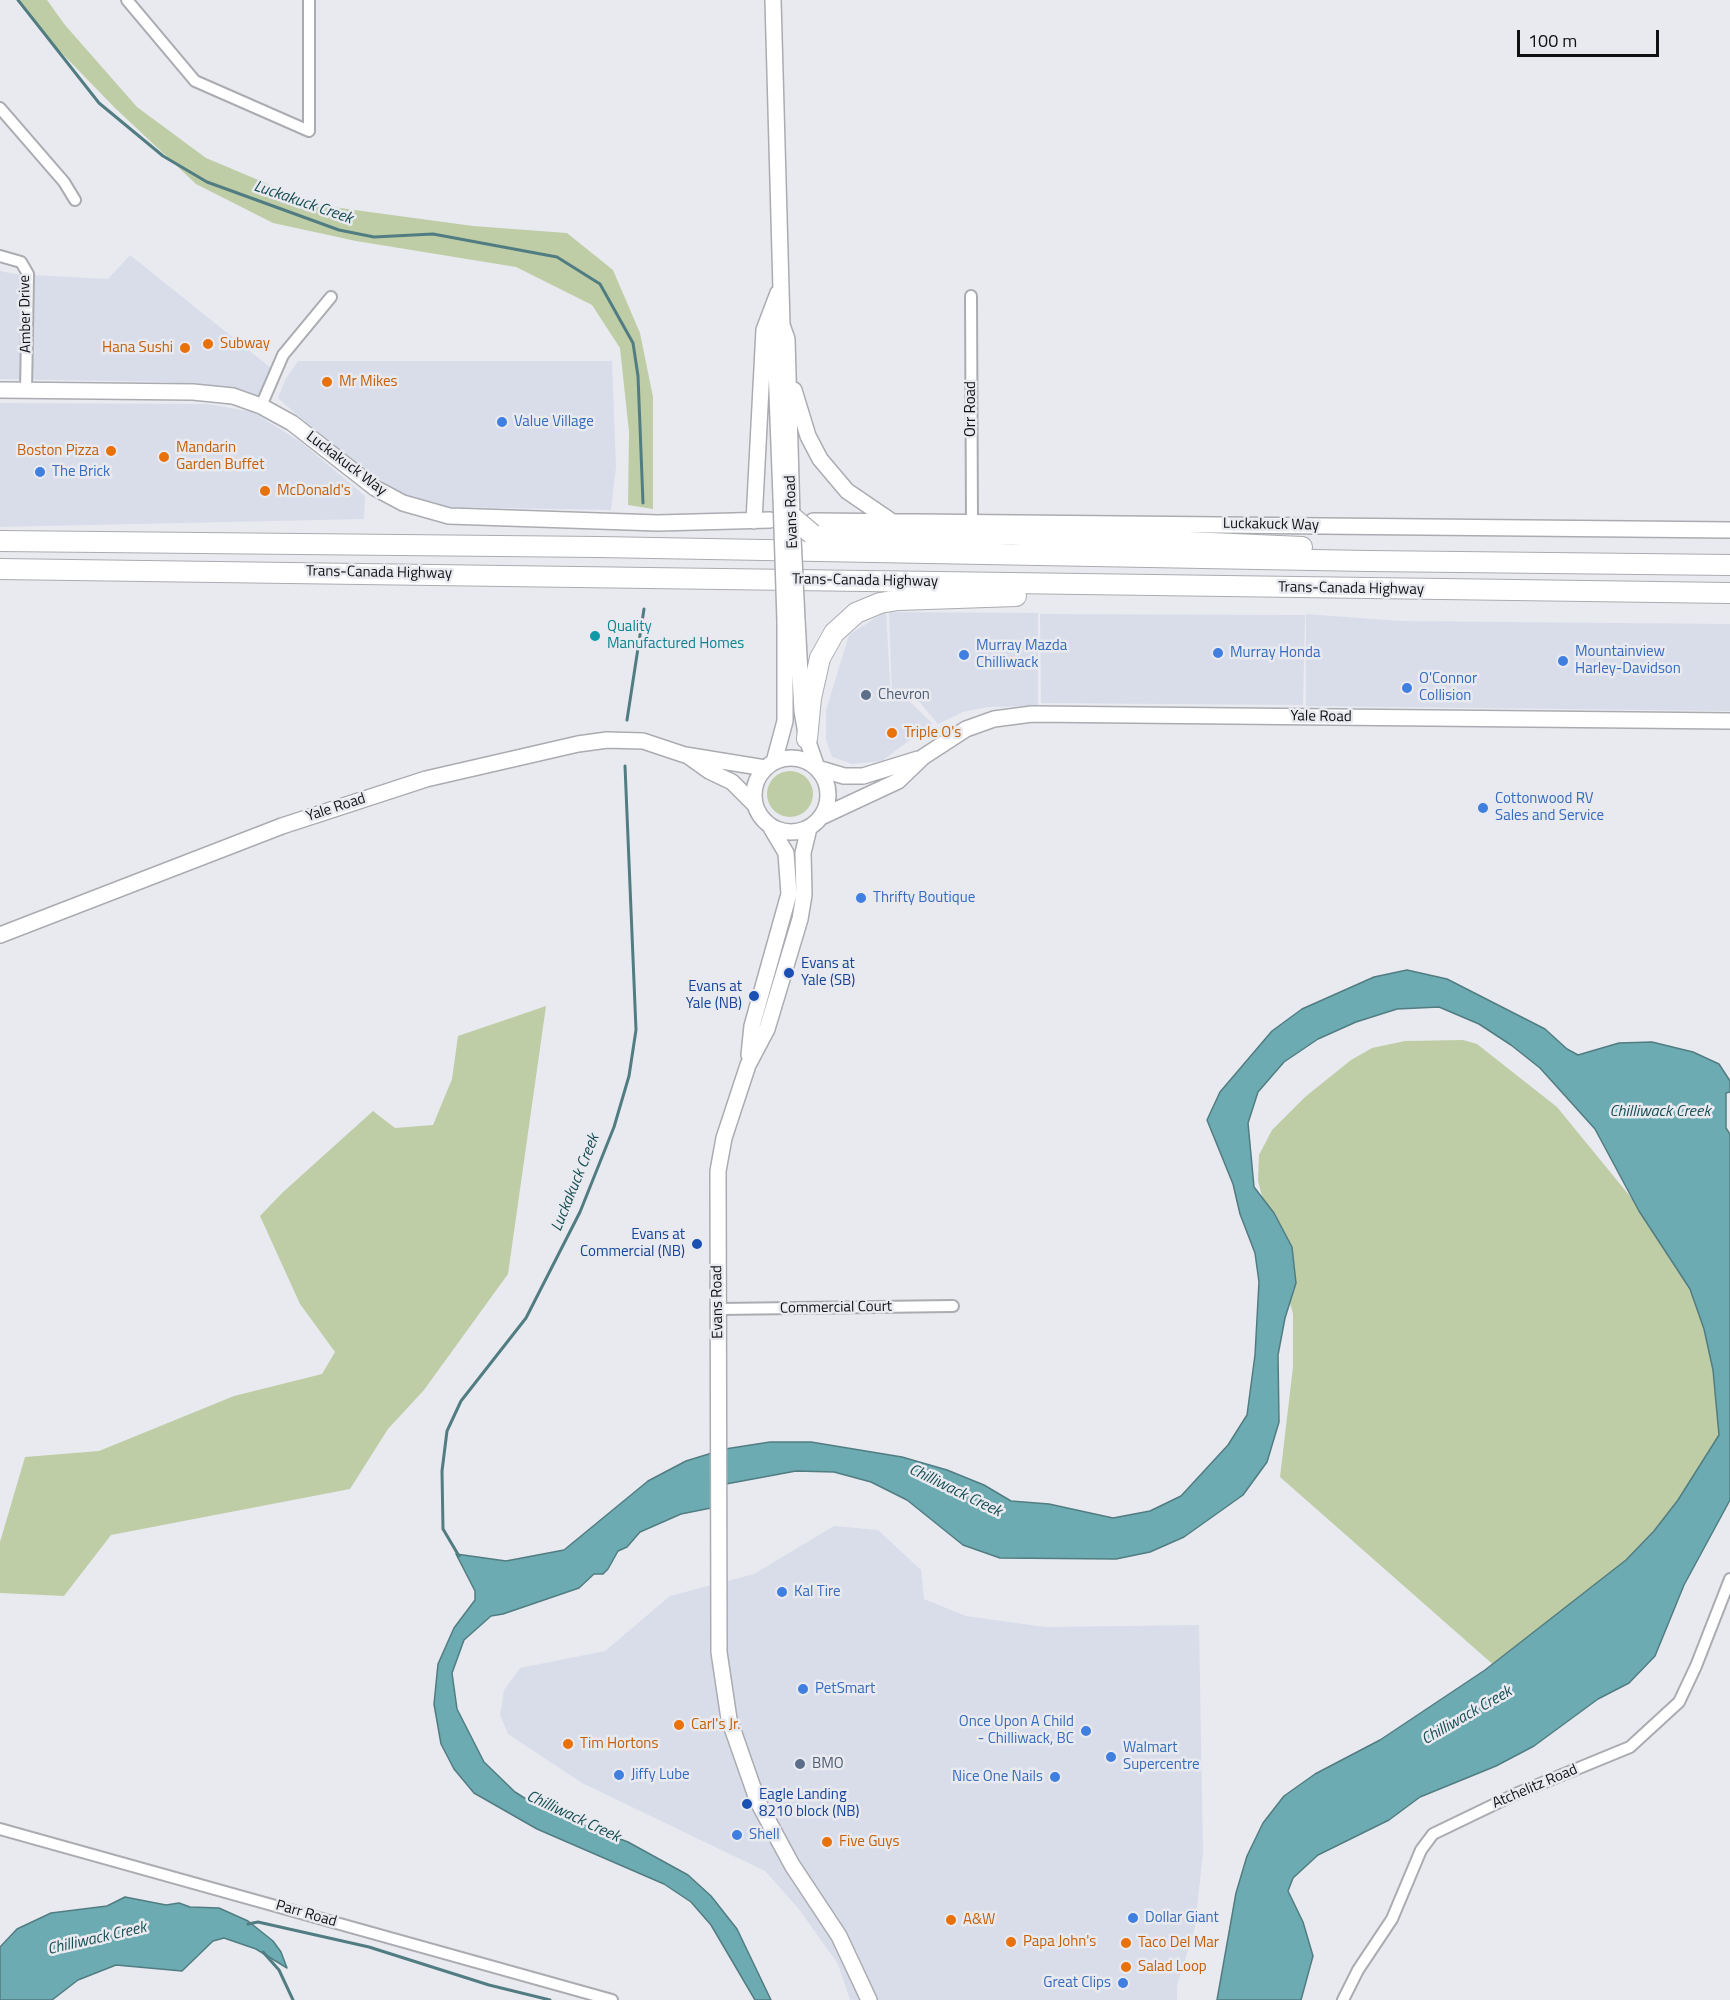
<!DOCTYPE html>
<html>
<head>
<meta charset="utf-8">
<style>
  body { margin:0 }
  #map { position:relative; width:1730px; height:2000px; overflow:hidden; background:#e9eaf0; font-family:"Titillium Web",sans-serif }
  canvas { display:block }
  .scale { position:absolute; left:1517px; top:30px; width:142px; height:27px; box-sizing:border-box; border:3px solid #111113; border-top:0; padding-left:8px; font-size:18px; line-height:21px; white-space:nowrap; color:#111113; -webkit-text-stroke:4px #e9eaf0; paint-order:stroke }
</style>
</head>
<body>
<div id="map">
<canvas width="1730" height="2000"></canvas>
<div class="scale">100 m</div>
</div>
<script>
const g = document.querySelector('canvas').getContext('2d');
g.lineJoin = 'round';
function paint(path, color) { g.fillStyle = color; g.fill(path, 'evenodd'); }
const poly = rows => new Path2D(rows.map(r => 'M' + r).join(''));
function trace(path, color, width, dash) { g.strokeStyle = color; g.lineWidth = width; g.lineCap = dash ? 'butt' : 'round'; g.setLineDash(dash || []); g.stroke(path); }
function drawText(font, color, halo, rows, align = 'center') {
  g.font = font + ' "Titillium Web",sans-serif'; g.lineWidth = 5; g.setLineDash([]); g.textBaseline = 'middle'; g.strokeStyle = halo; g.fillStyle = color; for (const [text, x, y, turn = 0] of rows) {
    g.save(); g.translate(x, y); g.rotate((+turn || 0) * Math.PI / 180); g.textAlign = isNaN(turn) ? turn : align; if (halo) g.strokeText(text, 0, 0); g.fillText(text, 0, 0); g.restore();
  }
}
paint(poly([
  [130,255,271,368,258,396,167,382,0,379,0,271,15,274,108,279],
  [298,361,612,361,616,467,611,510,445,507,399,493,327,441,278,398,285,380],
  [0,403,208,404,253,412,302,443,365,496,364,519,0,527],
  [886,611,891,700,908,700,932,723,882,761,852,764,832,757,826,740,826,710,849,635],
  [889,612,1038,613,1038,706,988,707,963,712,938,724,916,698,892,696],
  [1040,614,1305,615,1303,705,1041,703],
  [1306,614,1400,621,1730,624,1730,711,1306,706],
  [834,1526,878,1530,921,1570,924,1599,966,1616,1045,1627,1199,1625,1203,1852,1195,1928,1177,1986,1177,2000,850,2000,838,1964,798,1908,765,1871,582,1783,508,1734,500,1715,504,1690,520,1668,605,1651,670,1596,754,1574]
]), '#d9ddea');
paint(poly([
  [20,0,47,0,65,25,137,107,206,158,318,205,473,226,567,233,613,270,640,333,653,397,653,509,628,505,629,432,620,348,592,305,516,267,356,241,273,223,196,184,115,108,52,43],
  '767 794a23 23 0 1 1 46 0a23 23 0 1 1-46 0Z',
  [546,1006,508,1274,424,1390,388,1429,350,1489,111,1535,64,1596,0,1593,0,1542,25,1457,99,1451,234,1396,322,1374,335,1352,300,1304,260,1216,282,1193,373,1111,395,1128,433,1125,452,1079,458,1036],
  [1463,1040,1477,1044,1557,1107,1674,1250,1723,1341,1730,1406,1714,1455,1664,1540,1497,1668,1280,1477,1293,1367,1293,1314,1258,1181,1259,1155,1272,1130,1305,1097,1351,1060,1372,1048,1405,1041]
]), '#becda6');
const water = poly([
  [1407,970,1447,979,1545,1029,1567,1049,1578,1055,1619,1043,1652,1042,1693,1052,1719,1064,1730,1081,1730,1092,1726,1093,1726,1128,1730,1134,1730,1500,1684,1585,1655,1656,1629,1683,1598,1699,1534,1746,1496,1766,1420,1797,1389,1820,1318,1855,1293,1878,1288,1891,1303,1922,1313,1956,1301,2000,1217,2000,1236,1893,1247,1856,1263,1823,1284,1796,1315,1774,1380,1740,1485,1670,1626,1560,1654,1531,1678,1500,1719,1435,1713,1370,1704,1329,1690,1289,1639,1211,1595,1129,1540,1068,1511,1045,1479,1024,1439,1007,1397,1009,1356,1022,1318,1039,1284,1062,1258,1092,1248,1123,1254,1187,1274,1213,1292,1247,1296,1283,1285,1318,1278,1355,1279,1422,1267,1462,1243,1495,1184,1537,1150,1552,1116,1559,1000,1558,963,1545,907,1500,871,1482,834,1472,796,1471,726,1484,718,1502,711,1508,681,1514,640,1532,627,1547,618,1551,608,1569,603,1574,594,1574,579,1588,503,1614,491,1616,464,1640,452,1673,457,1709,484,1762,515,1792,542,1809,628,1842,688,1875,711,1896,737,1929,771,2000,755,2000,711,1925,691,1902,664,1884,537,1829,474,1793,454,1769,441,1744,434,1704,438,1664,454,1628,475,1600,475,1591,456,1554,506,1561,564,1550,648,1481,686,1461,725,1449,770,1442,811,1442,902,1457,947,1470,984,1485,1011,1501,1049,1504,1113,1518,1150,1511,1181,1496,1228,1445,1247,1415,1255,1355,1259,1282,1255,1253,1240,1214,1233,1184,1207,1120,1220,1092,1272,1031,1302,1009,1374,977,1407,970],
  [125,1897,166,1905,179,1903,190,1907,219,1908,248,1921,273,1941,281,1952,287,1968,256,1949,224,1938,213,1941,182,1971,116,1965,78,1980,52,2000,0,2000,0,1947,17,1929,51,1913,107,1906,125,1897]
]);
paint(water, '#6cabb2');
trace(water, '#517d82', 1.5);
trace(poly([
  [18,0,99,103,163,156,207,182,339,230,374,237,433,234,557,257,600,284,633,343,638,376,643,503],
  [627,720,644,609],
  [459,1556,443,1529,442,1471,447,1431,461,1401,526,1318,580,1212,614,1127,629,1076,636,1030,625,766],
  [248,1924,258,1922,369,1947,489,1985,550,2000],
  [263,1952,279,1970,293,2000]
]), '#517d82', 3);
const street = poly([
  [127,0,195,81,309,131,309,0],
  [0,108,64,182,75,200],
  [0,256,21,262,28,274,26,391],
  [971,296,972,522],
  [261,406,283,355,331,297],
  [719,1309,953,1306],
  [0,1829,612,2000],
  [1343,2000,1358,1970,1392,1919,1421,1850,1433,1834,1518,1793,1630,1747,1679,1702,1696,1666,1730,1579]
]);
const secondary = poly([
  [773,0,782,325,787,339,792,517],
  [0,390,193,392,233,396,261,406,292,423,375,488,403,503,449,516,658,523,770,520],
  [794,390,808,436,820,459,847,491,891,521],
  [781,497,775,341,782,325],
  [754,521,764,330,778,293],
  [813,521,1730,530],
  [797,620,802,711,807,739,817,768],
  [688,756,709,771,732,782,755,805],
  '754 795a37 37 0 1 1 74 0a37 37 0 1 1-74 0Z',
  [774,762,785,721,785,621],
  [817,768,844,776,863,776,918,759],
  [821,817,898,781,923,757,966,729,994,719,1032,714,1730,721],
  [809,828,803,853,804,895,800,919,767,1029,748,1065,724,1138,718,1171,719,1652,729,1719,758,1802,792,1865,839,1936,869,2000],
  [0,935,282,826,426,779,578,744,607,740,643,741,685,755,765,768],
  [749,1055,752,1026,789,894,786,853,770,826]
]);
const highway = poly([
  [795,536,1006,534,1302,547],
  [0,541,599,547,1368,561,1730,565],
  [0,569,1730,593],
  [807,739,811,698,820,658,834,633,856,613,880,603,898,600,1016,596]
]);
trace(street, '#aaacb1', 14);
trace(secondary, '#aaacb1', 18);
trace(highway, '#aaacb1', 22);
trace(street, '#fff', 10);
trace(secondary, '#fff', 15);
trace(highway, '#fff', 20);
const secondaryBridge = poly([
  [781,497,785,621],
  [792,517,797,620]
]);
const highwayBridge = poly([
  [792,517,812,534]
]);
trace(secondaryBridge, '#aaacb1', 18, []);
trace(highwayBridge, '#aaacb1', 22, []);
trace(secondaryBridge, '#fff', 15);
trace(highwayBridge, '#fff', 20);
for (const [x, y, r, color] of [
  [208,344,6,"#e8710a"],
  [185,348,6,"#e8710a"],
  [327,382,6,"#e8710a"],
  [502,422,6,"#3f7fe0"],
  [111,451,6,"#e8710a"],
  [164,457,6,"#e8710a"],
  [40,472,6,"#3f7fe0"],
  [265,491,6,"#e8710a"],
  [595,636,6,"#0f9aa8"],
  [1218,653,6,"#3f7fe0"],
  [964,655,6,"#3f7fe0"],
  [1563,661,6,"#3f7fe0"],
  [1407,688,6,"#3f7fe0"],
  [866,695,6,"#5c6f8a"],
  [892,733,6,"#e8710a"],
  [1483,808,6,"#3f7fe0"],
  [861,898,6,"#3f7fe0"],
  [789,973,6,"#1a4fb4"],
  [754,996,6,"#1a4fb4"],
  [697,1244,6,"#1a4fb4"],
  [782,1592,6,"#3f7fe0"],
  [803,1689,6,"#3f7fe0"],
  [679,1725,6,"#e8710a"],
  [1086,1731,6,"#3f7fe0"],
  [568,1744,6,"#e8710a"],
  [1111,1757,6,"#3f7fe0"],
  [800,1764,6,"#5c6f8a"],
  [619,1775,6,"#3f7fe0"],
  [1055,1777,6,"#3f7fe0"],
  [747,1804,6,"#1a4fb4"],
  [737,1835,6,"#3f7fe0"],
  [827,1842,6,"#e8710a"],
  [1133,1918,6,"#3f7fe0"],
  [951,1920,6,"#e8710a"],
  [1011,1942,6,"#e8710a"],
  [1126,1943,6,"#e8710a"],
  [1126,1967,6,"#e8710a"],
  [1123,1983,6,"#3f7fe0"]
]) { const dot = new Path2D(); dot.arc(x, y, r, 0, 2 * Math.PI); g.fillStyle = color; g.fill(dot); trace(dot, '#e9eaf0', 2); }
drawText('15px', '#111113', '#e9eaf0', [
  ["Amber Drive",26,314,-91],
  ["Orr Road",971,409,-90],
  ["Luckakuck Way",346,464,37],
  ["Evans Road",792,512,-92],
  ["Luckakuck Way",1271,525,1],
  ["Trans-Canada Highway",379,573,1],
  ["Trans-Canada Highway",865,581,1],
  ["Trans-Canada Highway",1351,589,1],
  ["Yale Road",1321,717,1],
  ["Yale Road",336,808,-18],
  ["Evans Road",718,1302,-91],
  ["Commercial Court",836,1308,-1],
  ["Atchelitz Road",1535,1787,-23],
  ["Parr Road",306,1914,16]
]);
drawText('15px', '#c56008', '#e9eaf0', [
  ["Subway",220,344],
  ["Hana Sushi",173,348,"right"],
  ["Mr Mikes",339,382],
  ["Mandarin",176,448],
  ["Garden Buffet",176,465],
  ["Boston Pizza",99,451,"right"],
  ["McDonald's",277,491],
  ["Triple O's",904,733],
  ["Carl's Jr.",691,1725],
  ["Tim Hortons",580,1744],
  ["Five Guys",839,1842],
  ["A&W",963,1920],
  ["Papa John's",1023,1942],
  ["Taco Del Mar",1138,1943],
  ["Salad Loop",1138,1967]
], 'left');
drawText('15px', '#366cbe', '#e9eaf0', [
  ["Value Village",514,422],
  ["The Brick",52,472],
  ["Murray Mazda",976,646],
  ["Chilliwack",976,663],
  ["Mountainview",1575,652],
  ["Harley-Davidson",1575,669],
  ["Murray Honda",1230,653],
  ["O'Connor",1419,679],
  ["Collision",1419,696],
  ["Cottonwood RV",1495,799],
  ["Sales and Service",1495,816],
  ["Thrifty Boutique",873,898],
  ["Kal Tire",794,1592],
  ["PetSmart",815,1689],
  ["Once Upon A Child",1074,1722,"right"],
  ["- Chilliwack, BC",1074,1739,"right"],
  ["Walmart",1123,1748],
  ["Supercentre",1123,1765],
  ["Jiffy Lube",631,1775],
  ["Nice One Nails",1043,1777,"right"],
  ["Shell",749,1835],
  ["Dollar Giant",1145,1918],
  ["Great Clips",1111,1983,"right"]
], 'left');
drawText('15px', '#0d838f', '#e9eaf0', [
  ["Quality",607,627],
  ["Manufactured Homes",607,644]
], 'left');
drawText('15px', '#4e5e75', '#e9eaf0', [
  ["Chevron",878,695],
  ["BMO",812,1764]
], 'left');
drawText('15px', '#164399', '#e9eaf0', [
  ["Evans at",801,964],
  ["Yale (SB)",801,981],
  ["Evans at",742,987,"right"],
  ["Yale (NB)",742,1004,"right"],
  ["Evans at",685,1235,"right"],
  ["Commercial (NB)",685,1252,"right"],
  ["Eagle Landing",759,1795],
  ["8210 block (NB)",759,1812]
], 'left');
drawText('italic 16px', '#174f54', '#e9eaf0', [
  ["Luckakuck Creek",303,203,19],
  ["Chilliwack Creek",1660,1112],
  ["Luckakuck Creek",576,1183,-68],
  ["Chilliwack Creek",955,1491,26],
  ["Chilliwack Creek",1467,1716,-30],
  ["Chilliwack Creek",573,1817,25],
  ["Chilliwack Creek",97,1939,-13]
]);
</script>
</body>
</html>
